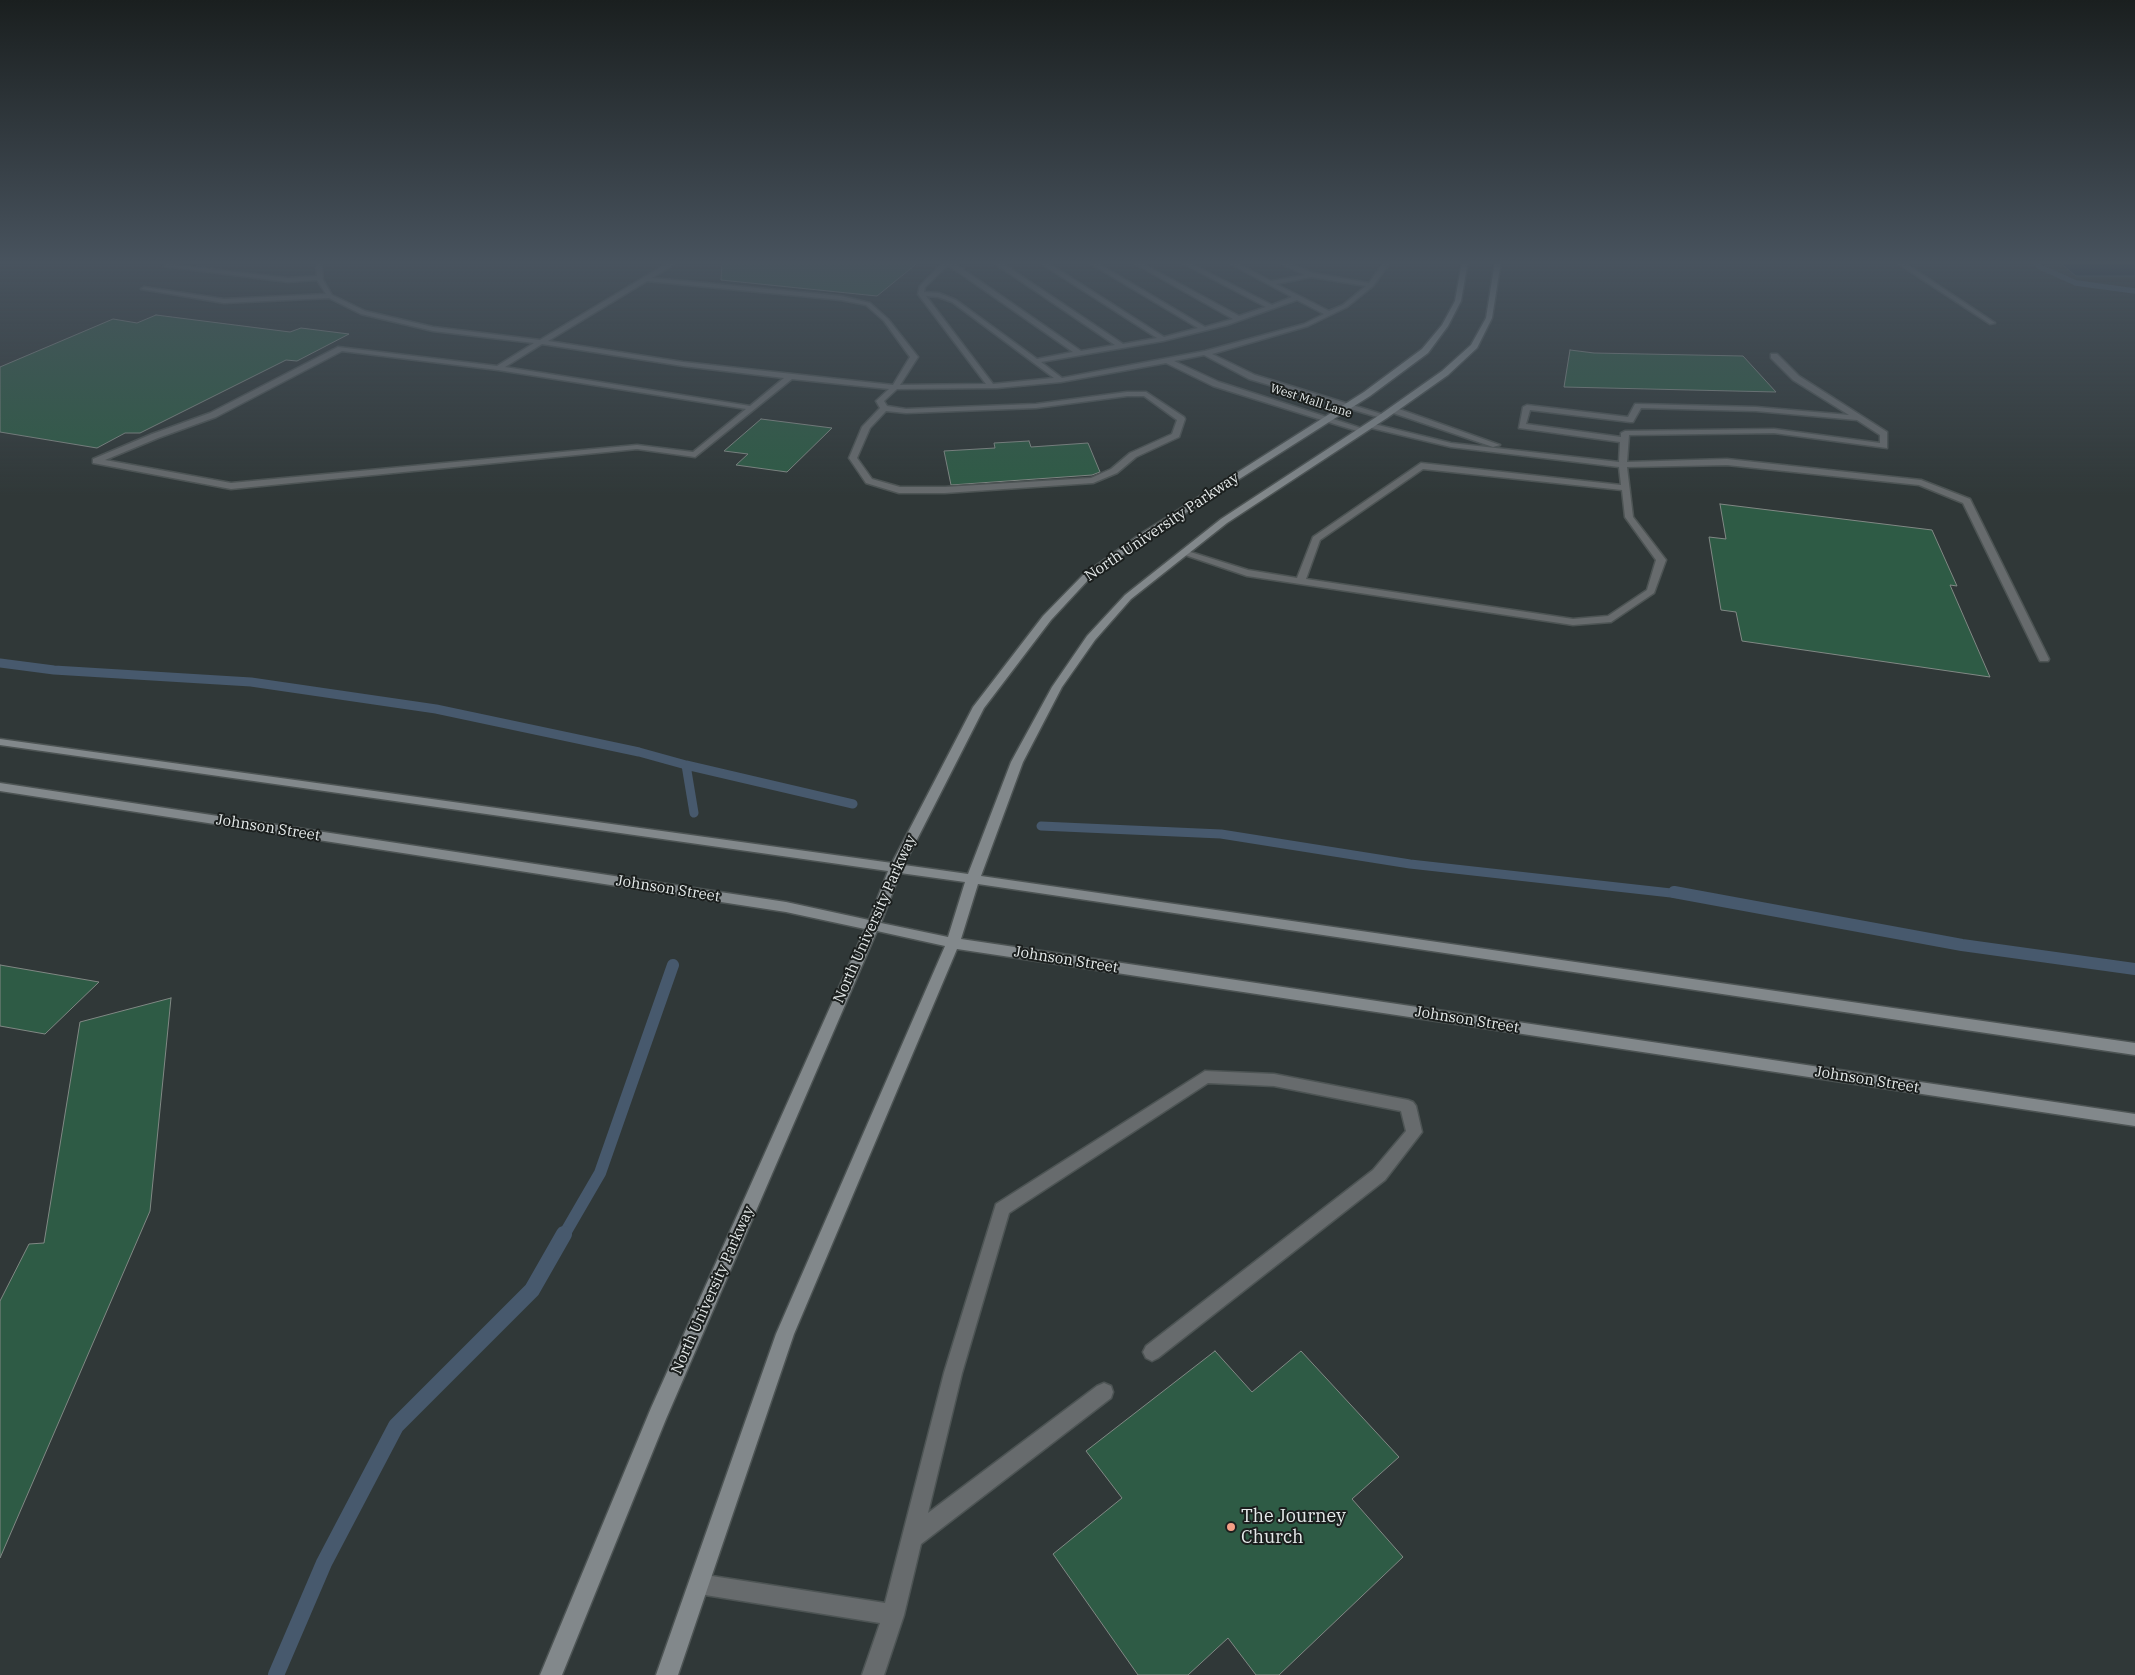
<!DOCTYPE html>
<html>
<head>
<meta charset="utf-8">
<style>
  body { margin:0 }
  canvas { display:block; background:#303838 }
</style>
</head>
<body>
<canvas width="2135" height="1675"></canvas>
<script>
const g = document.querySelector('canvas').getContext('2d');
g.lineJoin = 'round';
function paint(path, color) { g.fillStyle = color; g.fill(path, 'evenodd'); }
const poly = rows => new Path2D(rows.map(r => 'M' + r).join(''));
function trace(path, color, width, dash) { g.strokeStyle = color; g.lineWidth = width; g.lineCap = dash ? 'butt' : 'round'; g.setLineDash(dash || []); g.stroke(path); }
function drawText(font, color, halo, rows, align = 'center') {
  g.font = font + ' "IBM Plex Serif",serif'; g.lineWidth = 4; g.setLineDash([]); g.textBaseline = 'middle'; g.strokeStyle = halo; g.fillStyle = color; for (const [text, x, y, turn = 0] of rows) {
    g.save(); g.translate(x, y); g.rotate((+turn || 0) * Math.PI / 180); g.textAlign = isNaN(turn) ? turn : align; if (halo) g.strokeText(text, 0, 0); g.fillText(text, 0, 0); g.restore();
  }
}
const water = poly([
  [2058,261,2135,261,2135,276,2076,276,2058,261]
]);
paint(water, '#031b37');
trace(water, '#47596d', 1);
trace(poly([
  [2035,261,2040,267,2076,283,2135,291]
]), '#47596d', 5.5);
trace(poly([
  [0,663,54,670,251,682,436,709,639,752,686,765,853,804],
  [686,765,694,813],
  [1041,826,1221,834,1410,864,1680,894]
]), '#47596d', 9);
trace(poly([
  [1674,892,1962,945,2135,969],
  [564,1235,600,1173,673,965]
]), '#47596d', 12);
trace(poly([
  [276,1675,324,1563,396,1426,532,1290,564,1234]
]), '#47596d', 16);
const building = poly([
  [722,261,920,261,877,296,721,280,722,261],
  [156,315,290,332,301,328,349,334,297,361,286,360,140,433,125,433,97,448,0,432,0,367,113,319,137,323,156,315],
  [1570,350,1594,353,1743,356,1776,392,1564,387,1570,350],
  [761,419,832,428,787,472,736,465,748,454,724,451,761,419],
  [1029,441,1031,447,1088,443,1100,472,1092,475,951,485,944,451,995,448,994,443,1029,441],
  [1720,504,1932,530,1957,586,1950,585,1990,677,1742,641,1736,612,1721,610,1709,537,1726,539,1720,504],
  [0,965,99,982,45,1034,0,1026,0,965],
  [171,998,150,1211,0,1558,0,1301,29,1244,44,1243,80,1022,171,998],
  [1215,1351,1252,1392,1301,1351,1399,1457,1352,1499,1403,1557,1279,1675,1256,1675,1228,1638,1188,1675,1138,1675,1053,1554,1122,1498,1086,1451,1215,1351]
]);
paint(building, '#2e5b45');
trace(building, '#808884', 1);
const lane = poly([
  [319,261,325,261,322,265,323,280,332,295,365,311,433,327,540,340,671,261,679,261,652,278,841,296,870,303,888,319,918,357,900,385,986,384,918,294,920,286,944,261,951,261,1081,351,1115,345,991,261,999,261,1123,344,1157,338,1037,261,1045,261,1164,337,1198,328,1086,261,1094,261,1205,327,1233,319,1130,261,1138,261,1239,316,1266,307,1178,261,1186,261,1272,305,1292,297,1225,261,1233,261,1271,281,1305,275,1275,261,1284,261,1313,273,1369,283,1385,261,1391,261,1373,286,1347,307,1308,326,1212,354,1255,375,1388,416,1381,418,1249,379,1204,355,1174,361,1219,382,1367,430,1360,432,1213,386,1166,363,1061,382,997,388,897,389,884,401,887,406,906,409,1036,404,1127,392,1146,392,1184,417,1185,419,1179,437,1136,457,1117,473,1093,483,945,493,899,493,866,483,849,458,862,427,880,408,876,401,889,389,792,379,695,457,637,449,231,489,93,463,93,459,152,434,210,413,338,347,497,366,534,343,433,331,361,314,329,298,224,303,141,289,144,287,224,299,326,294,317,280,288,282,163,266,166,264,288,278,317,276,316,265,319,261],
  [948,265,1073,352,1037,359,956,300,939,293,924,292,925,287,948,265],
  [1311,277,1366,286,1343,305,1329,311,1276,284,1311,277],
  [647,281,841,300,866,305,884,321,910,357,893,385,683,362,548,341,647,281],
  [926,296,938,297,952,302,1054,378,993,384,926,296],
  [1297,300,1324,314,1304,324,1205,351,1062,378,1041,362,1163,341,1227,325,1297,300],
  [542,344,683,366,784,378,750,406,505,367,542,344],
  [342,351,498,370,746,409,693,452,637,445,231,483,105,460,158,438,216,417,342,351],
  [1127,396,1144,396,1177,420,1172,434,1130,453,1111,469,1091,478,945,487,900,487,872,479,857,458,870,428,886,411,906,413,1036,408,1127,396],
  [1771,354,1777,354,1799,376,1887,432,1887,448,1774,433,1629,435,1627,462,1727,459,1921,480,1970,499,2049,659,2048,661,2040,661,2039,659,1963,503,1919,485,1727,465,1627,467,1633,517,1666,560,1654,593,1611,622,1573,625,1247,576,1179,553,1184,550,1248,570,1297,578,1313,537,1421,463,1621,485,1619,467,1451,447,1367,427,1366,425,1370,423,1451,443,1619,462,1620,442,1519,428,1523,407,1527,405,1628,417,1635,404,1638,404,1756,407,1849,415,1793,380,1771,358,1771,354],
  [1641,408,1756,411,1857,420,1880,435,1880,443,1774,429,1625,431,1621,433,1621,437,1526,424,1530,410,1630,422,1633,422,1641,408],
  [1423,469,1622,490,1625,517,1656,560,1647,590,1608,616,1573,619,1306,579,1320,540,1423,469],
  [1390,408,1396,408,1500,445,1493,447,1390,412,1390,408],
  [1205,1071,1274,1074,1408,1100,1413,1102,1416,1106,1422,1132,1385,1180,1158,1358,1152,1361,1146,1358,1143,1352,1146,1346,1373,1170,1406,1131,1401,1111,1274,1086,1208,1083,1009,1213,962,1373,928,1513,1097,1386,1104,1383,1111,1386,1113,1392,1111,1398,921,1544,904,1615,884,1675,862,1675,880,1623,699,1594,692,1591,689,1584,692,1577,699,1574,885,1603,944,1373,996,1204,1205,1071]
]);
const street = poly([
  [1894,261,1902,261,1995,323,1990,324,1894,261]
]);
const secondary = poly([
  [1462,261,1468,261,1461,301,1448,326,1428,353,1370,396,1148,537,1090,578,1051,620,984,708,904,865,968,874,1011,762,1052,687,1087,636,1125,595,1221,519,1381,414,1442,371,1471,345,1486,318,1495,261,1501,261,1492,318,1477,348,1448,375,1387,418,1227,523,1131,599,1095,640,1062,687,1023,762,981,876,2135,1043,2135,1055,978,884,961,939,2135,1114,2135,1126,957,949,794,1334,678,1675,656,1675,776,1334,945,946,877,931,666,1419,562,1675,540,1675,651,1408,865,929,786,912,0,791,0,783,786,902,869,920,888,871,0,745,0,739,892,863,973,707,1043,616,1084,574,1142,533,1364,392,1422,349,1442,325,1455,301,1462,261],
  [900,873,965,882,948,937,881,923,900,873]
]);
trace(lane, '#4d5454', 3);
trace(street, '#4d5454', 3);
trace(secondary, '#4d5454', 3);
paint(lane, '#676b6d');
paint(street, '#676b6d');
paint(secondary, '#82888b');
const sky = g.createLinearGradient(0, 0, 0, 496);
sky.addColorStop(0, '#1a1f1f');
sky.addColorStop(0.53, '#48535e');
sky.addColorStop(1, '#48535e00');
g.fillStyle = sky;
g.fillRect(0, 0, 2135, 496);
for (const [x, y, r, color] of [
  [1231,1527,5,"#f49f86"]
]) { const dot = new Path2D(); dot.arc(x, y, r, 0, 2 * Math.PI); g.fillStyle = color; g.fill(dot); trace(dot, '#1b1f1e', 2); }
drawText('12px', '#e5eaea', '#1b1f1e', [
  ["West Mall Lane",1311,401,18]
]);
drawText('15px', '#e5eaea', '#1b1f1e', [
  ["North University Parkway",1162,527,-34],
  ["Johnson Street",268,828,9],
  ["Johnson Street",668,889,9],
  ["North University Parkway",875,919,-66],
  ["Johnson Street",1066,960,9],
  ["Johnson Street",1467,1020,9],
  ["Johnson Street",1867,1080,9],
  ["North University Parkway",713,1290,-66]
]);
drawText('18px', '#e5eaea', '#1b1f1e', [
  ["The Journey",1241,1517],
  ["Church",1241,1538]
], 'left');
</script>
</body>
</html>
